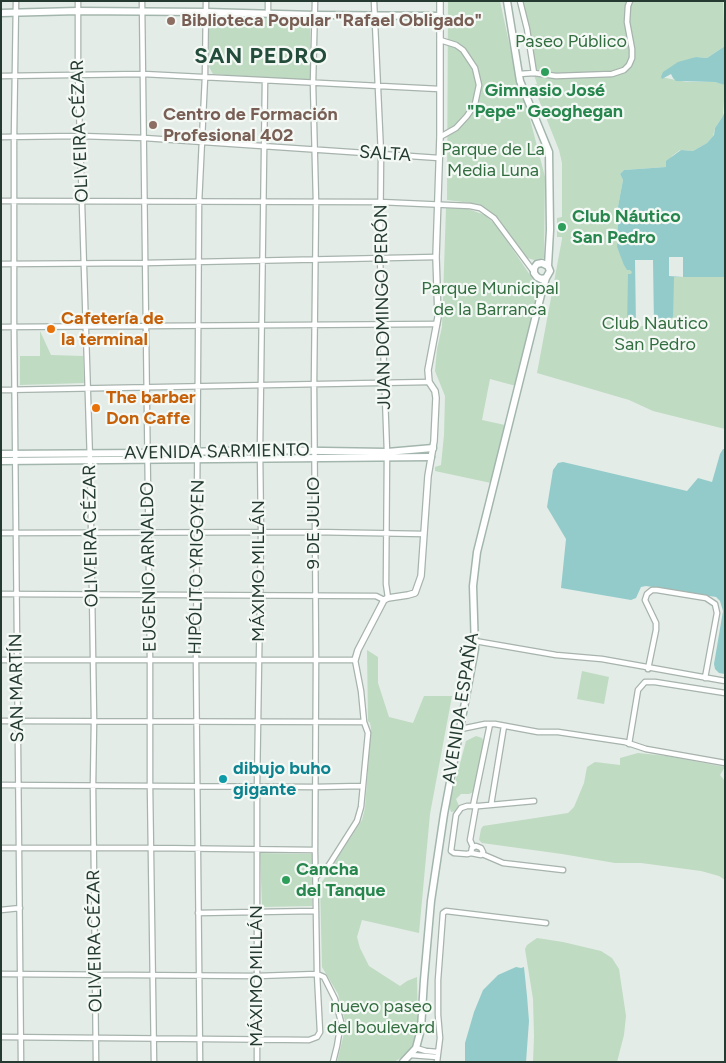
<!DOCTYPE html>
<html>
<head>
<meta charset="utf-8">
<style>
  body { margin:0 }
  #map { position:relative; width:726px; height:1063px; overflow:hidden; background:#e4ece7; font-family:Figtree,sans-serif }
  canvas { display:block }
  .frame { position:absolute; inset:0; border:2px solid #253b32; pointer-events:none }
</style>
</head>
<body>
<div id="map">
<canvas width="726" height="1063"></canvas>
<div class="frame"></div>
</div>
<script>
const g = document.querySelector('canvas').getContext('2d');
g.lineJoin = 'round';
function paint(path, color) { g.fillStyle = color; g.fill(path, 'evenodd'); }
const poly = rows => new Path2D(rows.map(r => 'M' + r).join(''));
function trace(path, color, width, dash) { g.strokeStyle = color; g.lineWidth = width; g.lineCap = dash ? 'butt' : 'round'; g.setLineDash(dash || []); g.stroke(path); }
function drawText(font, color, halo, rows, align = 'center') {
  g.font = font + ' Figtree,sans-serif'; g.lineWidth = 4.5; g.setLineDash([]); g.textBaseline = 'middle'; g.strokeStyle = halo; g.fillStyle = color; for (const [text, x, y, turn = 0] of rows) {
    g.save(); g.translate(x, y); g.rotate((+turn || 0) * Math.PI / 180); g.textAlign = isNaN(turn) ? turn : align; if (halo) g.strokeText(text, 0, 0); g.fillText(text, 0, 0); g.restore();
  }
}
paint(poly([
  [448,1,500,1,517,80,530,119,545,177,544,258,534,260,524,257,499,219,479,204,447,200],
  [521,1,723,1,725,46,707,58,696,57,661,77,686,82,715,82,723,84,725,85,723,116,715,128,713,136,707,143,693,151,680,150,672,156,666,167,624,170,620,174,623,180,617,212,618,223,617,247,620,254,635,260,725,270,725,429,653,411,629,400,537,373,562,239,562,237,557,237,557,218,562,217,562,163,559,150,533,85,537,84,532,69,530,31],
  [214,16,307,18,310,20,311,81,213,74,209,67,209,19],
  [446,208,468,209,485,215,497,226,532,278,538,295,516,386,490,379,482,420,505,425,491,483,435,471,435,467,441,465,444,435,445,396,435,371,437,349,442,327],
  [40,331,51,355,83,356,84,383,20,385,20,356,40,356],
  [367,650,378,657,378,683,389,717,413,723,424,696,452,696,430,814,419,933,362,920,357,937,360,948,369,966,400,986,407,981,417,977,418,1033,409,1053,394,1062,337,1062,346,1025,338,994,322,967,320,885,362,820,365,808,371,728,370,723,368,721],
  [582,671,609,677,604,704,577,699],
  [476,736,482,738,486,747,480,786,476,791,469,794,461,794,456,799,459,806,457,811,451,812,449,805,466,741],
  [638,753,667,756,725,767,720,775,725,781,725,880,719,876,701,871,641,863,615,863,562,854,482,843,479,840,481,829,483,826,568,813,574,807,584,783,587,767,595,762,620,765,620,758],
  [260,853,312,854,312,906,262,907],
  [537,938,563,942,601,951,612,958,619,969,626,1016,624,1035,617,1062,533,1062,534,1036,533,999,525,949,527,945]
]), '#bfdbc2');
paint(poly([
  [725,46,725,85,715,82,676,81,673,78,671,74,662,79,661,77,663,72,678,62,696,57,707,58],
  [725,110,725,277,674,277,673,317,658,325,636,326,627,328,628,274,631,274,632,272,630,270,627,270,624,265,617,247,618,223,617,212,623,180,620,174,624,170,666,167,666,161,681,150,693,151,707,143,714,135,715,128,723,116],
  [723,449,725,449,725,674,719,673,715,669,714,664,723,611,720,601,716,597,646,586,641,587,636,598,631,600,561,588,566,539,547,507,553,470,558,463,563,462,687,491,698,478,712,482,720,454],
  [516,967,521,968,524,967,527,996,529,1021,526,1062,465,1062,465,1043,474,1012,483,990,498,975]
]), '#92cbca');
paint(poly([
  [669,257,683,257,683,277,669,276],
  [635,260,653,260,654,326,636,326]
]), '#e4ece7');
const minor = poly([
  [16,1,14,137,14,327,21,1062],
  [78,1,78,75,90,461,94,721,93,785,96,1062],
  [142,1,150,659,150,786,154,1062],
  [315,1,313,84,316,202,314,385,316,660,315,850,317,974,324,977,335,999,341,1022,337,1046,333,1062],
  [374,1,381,154,380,258,387,452,386,584,388,598],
  [520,1,527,29,534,73],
  [268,13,268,1],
  [519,74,534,73,556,76,612,74,624,70,629,65,632,58,632,49,627,22,628,6,630,1],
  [1,76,143,74,439,89],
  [1,137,80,136,144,138,439,158],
  [440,137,456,128,467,116,475,104,479,85,475,68,463,50,456,45,440,40],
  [1,201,380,202,470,206,480,208,494,218,534,272],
  [1,264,145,263,436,257],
  [1,327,437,324],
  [1,390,429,382],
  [1,533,314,532,424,534],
  [1,594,376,596,384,600],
  [475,641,556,655,602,659,725,681],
  [1,660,355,660,361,691,364,722,368,733,361,807,357,821,329,865,316,877],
  [648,669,656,630,656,623,645,600,647,594,652,590,657,590,706,598,715,604,717,613,705,678],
  [1,721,364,722],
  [461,729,485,724,495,724,538,732,558,732,625,742,646,749,725,763],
  [629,744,638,690,645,682,655,682,725,693],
  [1,785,315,787,362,786],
  [491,805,504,726],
  [473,806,490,724],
  [473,847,470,840,476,806],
  [1,848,152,848,315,850],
  [471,853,472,848,476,846,481,848,483,852,481,855,471,853,467,854,454,853,451,851,456,815,461,808,467,806,479,806,534,801],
  [482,854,503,863,563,870],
  [1,910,20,908],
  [198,913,316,911],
  [1,974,257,976,317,974,320,1032,317,1037,309,1040,1,1037],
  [416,1048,426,1051,438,1052],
  [411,1055,437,1057],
  [200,1062,196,659,199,203,205,77,206,1],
  [257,1062,257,787,261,533,260,450,265,81],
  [437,1062,440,1038,438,1015,438,980,443,913,446,911,546,923]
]);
const tertiary = poly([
  [355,660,358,650,384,600,388,598,408,595,415,593,421,576,428,476,434,441,436,398,435,391,429,382,428,370,438,317,436,257,440,137,440,1]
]);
const secondary = poly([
  [1,13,78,11,206,12,315,15,440,16],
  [546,278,541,279,537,277,534,273,534,268,537,264,542,263,548,266],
  [1,454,147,453,260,450,387,452,433,448],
  [1,461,431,457],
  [403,1062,416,1048,421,1029,424,980,431,901,444,814,475,649,473,586,477,552,541,295,546,278,550,271,548,266,550,230,549,152,520,81,507,1]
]);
trace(minor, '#a7b3ad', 7);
trace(tertiary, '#a7b3ad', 8);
trace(secondary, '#a3b6ad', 9);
trace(minor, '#fff', 4.5);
trace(tertiary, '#fff', 5.5);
trace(secondary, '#fff', 6);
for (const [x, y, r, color] of [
  [171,21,5,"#8d6e63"],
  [545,72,5,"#2e9e5b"],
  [153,125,5,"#8d6e63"],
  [562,227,5,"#2e9e5b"],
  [51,329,5,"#e8710a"],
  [96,408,5,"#e8710a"],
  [223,779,5,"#0f9aa8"],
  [286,880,5,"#2e9e5b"]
]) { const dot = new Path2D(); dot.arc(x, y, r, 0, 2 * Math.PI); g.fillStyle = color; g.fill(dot); trace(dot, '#f4f9f5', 2); }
drawText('bold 18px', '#785e54', '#f4f9f5', [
  ["Biblioteca Popular \"Rafael Obligado\"",181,21],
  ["Centro de Formación",163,115],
  ["Profesional 402",163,136]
], 'left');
drawText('18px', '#336e41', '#f4f9f5', [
  ["Paseo Público",571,42],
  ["Parque de La",493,150],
  ["Media Luna",493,171],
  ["Parque Municipal",490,289],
  ["de la Barranca",490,310],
  ["Club Nautico",655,324],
  ["San Pedro",655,345],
  ["nuevo paseo",381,1007],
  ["del boulevard",381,1028]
]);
drawText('bold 18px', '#27864d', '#f4f9f5', [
  ["Gimnasio José",545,91,"center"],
  ["\"Pepe\" Geoghegan",545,112,"center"],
  ["Club Náutico",572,217],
  ["San Pedro",572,238],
  ["Cancha",296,870],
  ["del Tanque",296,891]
], 'left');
drawText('18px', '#253b32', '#f4f9f5', [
  ["OLIVEIRA CÉZAR",80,131,-92],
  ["SALTA",385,154,4],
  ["JUAN DOMINGO PERÓN",383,307,-91],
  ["AVENIDA SARMIENTO",217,452,-1],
  ["9 DE JULIO",314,523,-90],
  ["OLIVEIRA CÉZAR",91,536,-91],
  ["EUGENIO ARNALDO",149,567,-91],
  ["HIPÓLITO YRIGOYEN",197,567,-89],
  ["MÁXIMO MILLÁN",259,571,-90],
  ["SAN MARTÍN",17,688,-91],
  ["AVENIDA ESPAÑA",461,708,-81],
  ["OLIVEIRA CÉZAR",95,941,-91],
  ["MÁXIMO MILLÁN",257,976,-90]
]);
drawText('bold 18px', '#c56008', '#f4f9f5', [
  ["Cafetería de",61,319],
  ["la terminal",61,340],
  ["The barber",106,398],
  ["Don Caffe",106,419]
], 'left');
drawText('bold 18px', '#0d838f', '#f4f9f5', [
  ["dibujo buho",233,769],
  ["gigante",233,790]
], 'left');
g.letterSpacing = '1px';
drawText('bold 22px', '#234c3b', '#f4f9f5', [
  ["SAN PEDRO",261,57]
]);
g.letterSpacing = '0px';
</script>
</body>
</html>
